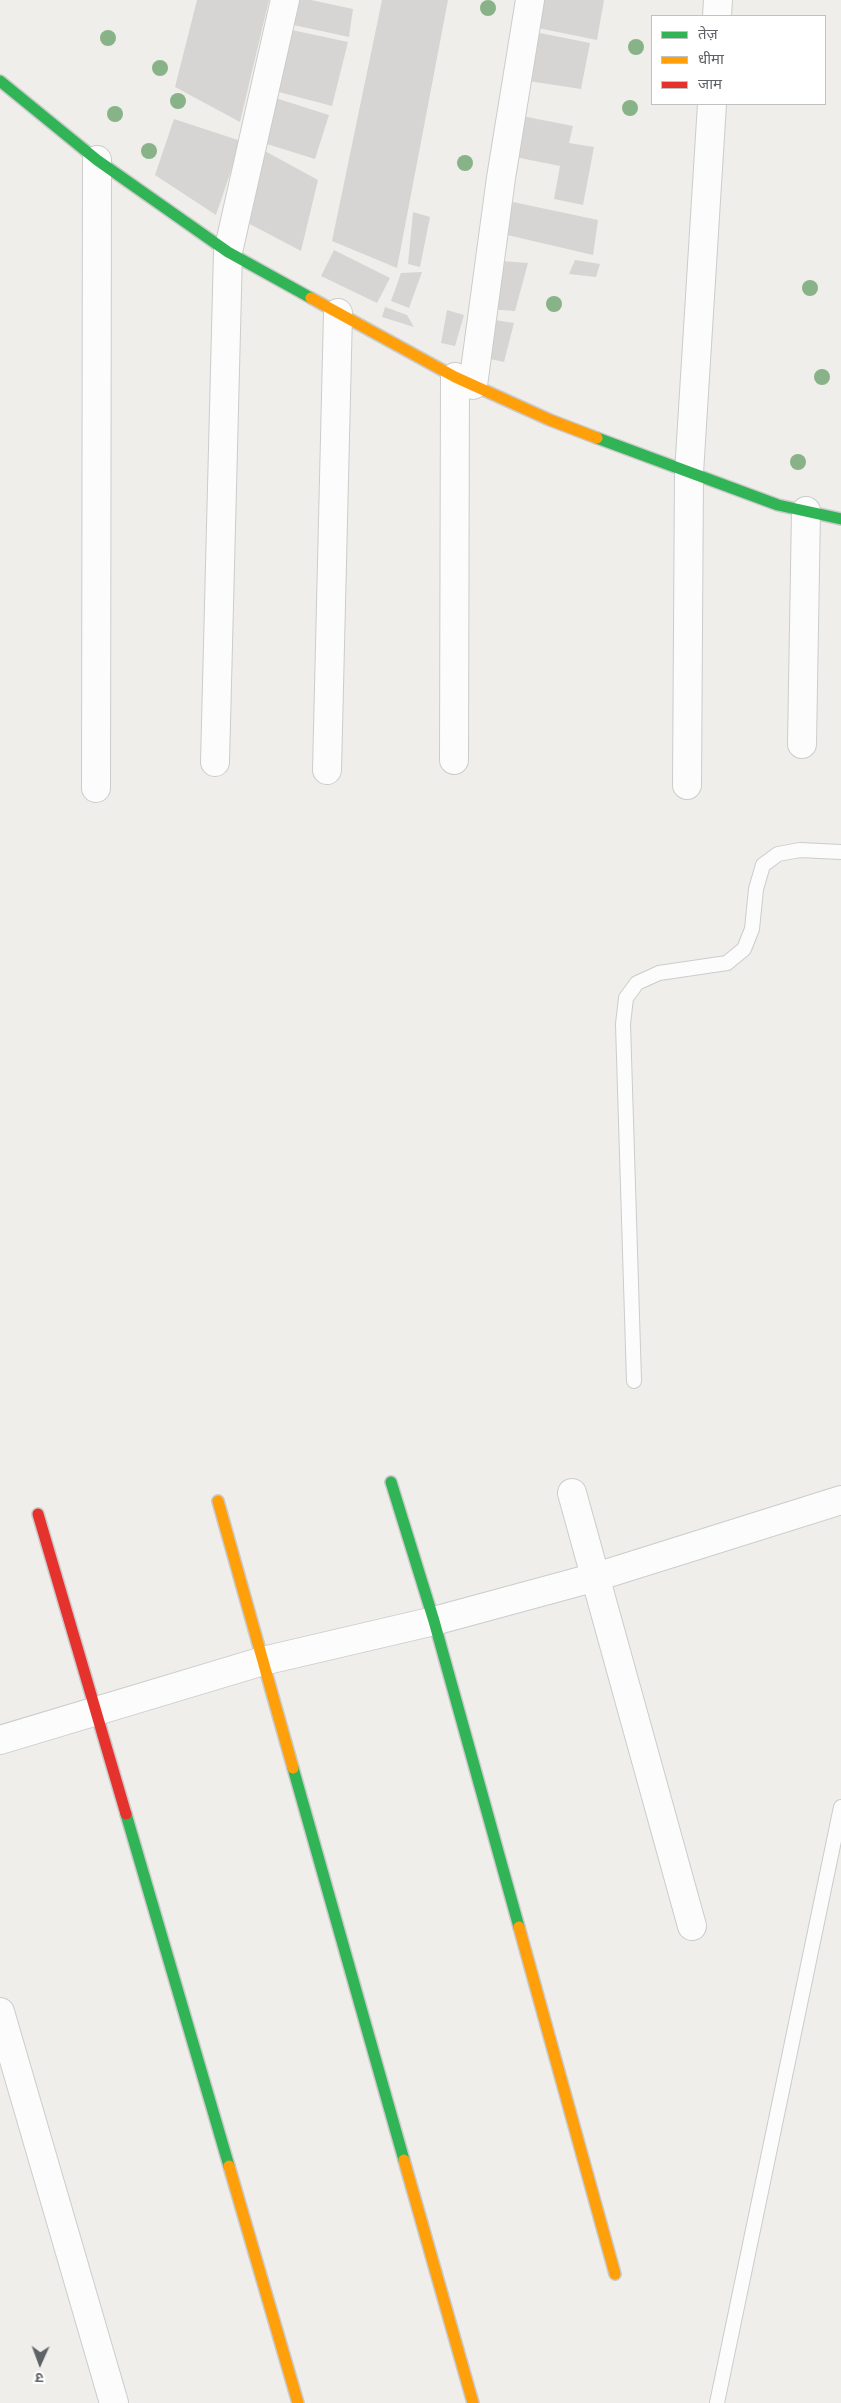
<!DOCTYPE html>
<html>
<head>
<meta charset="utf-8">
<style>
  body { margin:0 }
  #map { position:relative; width:841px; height:2403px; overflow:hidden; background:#efeeea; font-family:"PT Sans","Noto Sans Devanagari",sans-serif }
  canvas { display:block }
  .legend { position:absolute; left:651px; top:15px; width:175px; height:90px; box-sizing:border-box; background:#fff; border:1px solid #bfc1c3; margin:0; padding:6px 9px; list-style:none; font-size:15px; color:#5f6368 }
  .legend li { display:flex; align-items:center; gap:10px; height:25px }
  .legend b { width:25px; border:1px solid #bfc1c3 }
  .north { position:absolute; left:15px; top:2338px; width:50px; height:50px; -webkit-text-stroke:4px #fff; paint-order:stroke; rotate:182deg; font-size:14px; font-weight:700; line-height:20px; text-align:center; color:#5f6368 }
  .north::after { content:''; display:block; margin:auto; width:18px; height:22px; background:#5f6368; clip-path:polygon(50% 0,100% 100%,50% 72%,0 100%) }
</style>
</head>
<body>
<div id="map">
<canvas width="841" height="2403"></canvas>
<ul class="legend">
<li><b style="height:6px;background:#30b455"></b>तेज़</li>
<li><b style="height:6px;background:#ff9f0a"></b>धीमा</li>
<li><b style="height:6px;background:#e5322d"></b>जाम</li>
</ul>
<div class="north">उ</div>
</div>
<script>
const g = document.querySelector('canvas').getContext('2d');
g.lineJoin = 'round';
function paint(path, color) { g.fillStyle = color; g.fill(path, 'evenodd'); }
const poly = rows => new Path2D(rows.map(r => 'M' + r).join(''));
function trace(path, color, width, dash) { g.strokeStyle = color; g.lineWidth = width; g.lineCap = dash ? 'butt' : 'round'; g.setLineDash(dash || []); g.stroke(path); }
paint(poly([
  [197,0,269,0,240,122,175,87],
  [293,0,311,0,353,9,349,37,289,24],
  [382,0,448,0,397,268,332,241],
  [541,0,604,0,597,40,533,27],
  [287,29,348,42,332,106,275,91],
  [535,32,590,43,581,89,528,81],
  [269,96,329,115,315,159,254,140],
  [522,116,573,126,569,143,594,147,583,205,554,199,560,166,515,157],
  [174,119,241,141,216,215,155,175],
  [263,150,318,180,301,251,244,221],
  [513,202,598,220,593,255,503,234],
  [413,212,430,217,420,267,408,264],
  [334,250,390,278,377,303,321,276],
  [575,260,600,264,596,277,569,274],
  [502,261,528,263,515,311,488,309],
  [422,272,409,308,391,301,401,273],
  [385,307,407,315,414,327,382,317],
  [447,310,464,315,455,346,441,343],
  [489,319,514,323,504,362,481,357]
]), '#d6d5d3');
const lane = poly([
  [634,1381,623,1024,626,998,637,983,659,973,727,963,744,949,752,929,756,889,763,865,778,854,800,850,841,852],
  [717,2403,841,1807]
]);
const street = poly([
  [717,16,718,0],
  [473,385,501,178,530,0],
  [802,744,806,511],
  [454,760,455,377],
  [215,762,228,252,285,0],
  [327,770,338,313],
  [687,785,689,473,712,104],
  [96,788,97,160],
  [572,1493,692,1926],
  [0,1740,263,1661,434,1621,596,1577,841,1500],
  [0,2012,114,2403]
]);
const fast = poly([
  [0,81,97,160,228,252,311,298],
  [597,438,778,505,841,519],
  [391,1482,434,1621,519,1927],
  [293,1768,404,2160],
  [126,1814,229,2166]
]);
const slow = poly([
  [311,298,455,377,550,420,597,438],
  [218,1501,293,1768],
  [519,1927,615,2274],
  [404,2160,473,2403],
  [229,2166,298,2403]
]);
const jam = poly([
  [38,1514,126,1814]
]);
trace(lane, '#cbcccc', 16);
trace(street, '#cbcccc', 30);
trace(fast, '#cacacb', 14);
trace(slow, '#cacacb', 14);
trace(jam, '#cacacb', 14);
trace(lane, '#fdfcfc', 14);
trace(street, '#fdfcfc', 28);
trace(fast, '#30b455', 11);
trace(slow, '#ff9f0a', 11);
trace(jam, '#e5322d', 11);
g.fillStyle = '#88b388';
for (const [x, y] of [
  [488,8],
  [108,38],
  [636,47],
  [160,68],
  [178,101],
  [630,108],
  [115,114],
  [149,151],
  [465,163],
  [810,288],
  [554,304],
  [822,377],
  [798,462]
]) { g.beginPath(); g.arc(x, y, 8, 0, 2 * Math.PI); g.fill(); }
</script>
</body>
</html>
